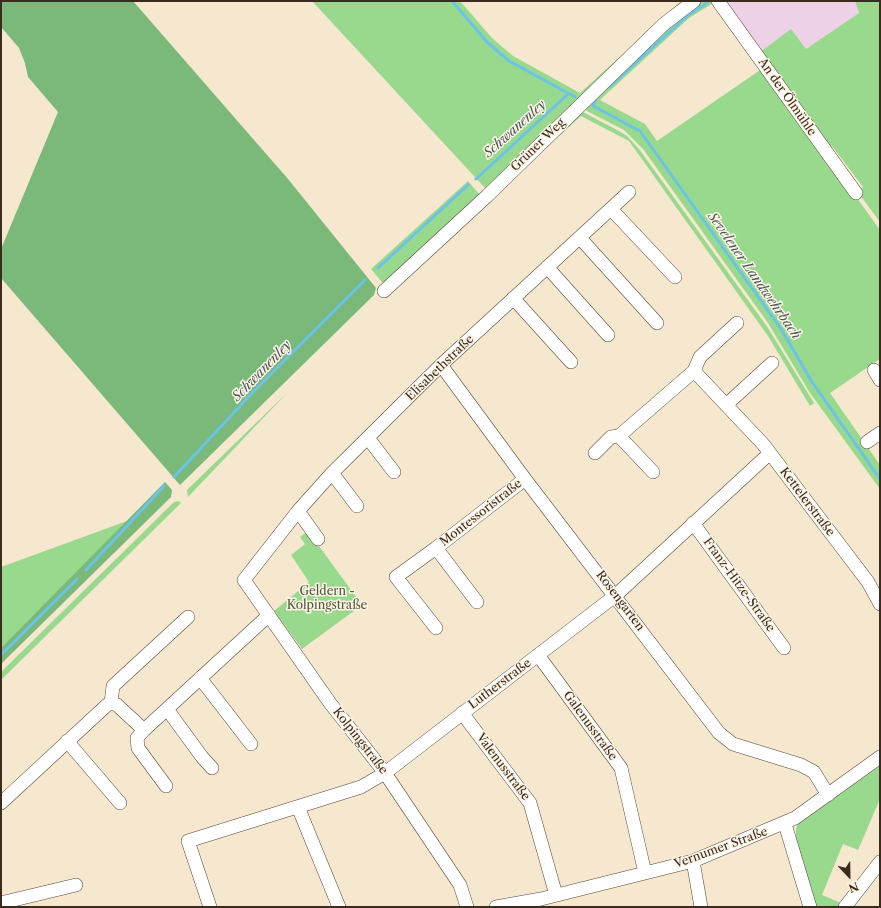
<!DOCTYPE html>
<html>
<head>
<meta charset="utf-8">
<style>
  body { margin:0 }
  #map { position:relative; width:881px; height:908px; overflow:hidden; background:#f6e7cf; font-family:"Libre Caslon Text",serif }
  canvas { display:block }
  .frame { position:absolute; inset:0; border:2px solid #3b2a1e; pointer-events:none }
  .north { position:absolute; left:829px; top:856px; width:40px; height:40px; -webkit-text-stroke:3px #fcf5e5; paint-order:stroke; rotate:158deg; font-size:11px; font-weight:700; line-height:16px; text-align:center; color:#3b2a1e }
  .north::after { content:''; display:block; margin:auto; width:14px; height:18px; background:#3b2a1e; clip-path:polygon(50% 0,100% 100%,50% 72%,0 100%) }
</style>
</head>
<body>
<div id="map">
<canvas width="881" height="908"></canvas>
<div class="frame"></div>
<div class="north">N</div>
</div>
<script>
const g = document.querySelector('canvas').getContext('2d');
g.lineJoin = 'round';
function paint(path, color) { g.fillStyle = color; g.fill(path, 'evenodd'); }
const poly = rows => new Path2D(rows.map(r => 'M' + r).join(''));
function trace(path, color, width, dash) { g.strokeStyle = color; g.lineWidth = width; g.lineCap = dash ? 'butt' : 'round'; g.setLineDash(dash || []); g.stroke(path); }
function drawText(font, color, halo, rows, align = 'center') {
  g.font = font + ' "Libre Caslon Text",serif'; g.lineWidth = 3; g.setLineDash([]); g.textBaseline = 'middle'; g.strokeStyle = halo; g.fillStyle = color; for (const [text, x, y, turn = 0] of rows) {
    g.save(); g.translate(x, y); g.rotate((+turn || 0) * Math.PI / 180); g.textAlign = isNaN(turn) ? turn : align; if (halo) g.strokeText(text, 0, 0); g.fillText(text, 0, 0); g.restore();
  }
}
paint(poly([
  [722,1,855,1,859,13,806,49,759,53]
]), '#eed0e7');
paint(poly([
  [312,1,460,1,492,38,513,56,580,93,679,3,682,1,689,1,486,189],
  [700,1,715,2,689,18,600,100,645,124,657,141,763,68,880,230,880,359,830,393,880,465,880,489,810,393,768,323,643,149,624,130,587,111,585,108,654,37],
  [855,1,880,1,880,222,857,191,863,187,832,146,829,149,759,53,791,29,806,49,859,13],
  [581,111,617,130,627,136,639,149,768,328,814,403,810,406,768,336,629,141,581,116,498,192],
  [468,181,480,195,385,283,382,282,371,269],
  [288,392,188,497,187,490,190,487],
  [179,501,181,503,1,680,1,672,174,502],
  [127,521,76,574,1,648,1,567],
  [308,531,362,605,302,649,274,611,309,582,291,555,305,544,300,537],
  [880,766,880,799,858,850,843,844,822,895,841,903,838,907,815,907,796,842,796,829,798,824]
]), '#99d98e');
paint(poly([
  [1,1,133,1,288,179,376,288,374,295,180,485,1,278,1,249,58,112,28,77,25,63,19,48,1,27],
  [165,482,172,490,171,497,1,664,1,648]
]), '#7ab979');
trace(poly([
  [452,1,487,42,509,61,575,97],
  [609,87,687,16,708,2],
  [596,99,593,106,640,131,781,329,812,382,880,479],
  [476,179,568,94],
  [378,268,468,185],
  [174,477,254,391,365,280],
  [86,570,164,486],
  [1,655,77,579]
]), '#6bc3e8', 3);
const minor = poly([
  [718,1,856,193],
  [611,209,675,277],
  [580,238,657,323],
  [547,267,608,335],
  [384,291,487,196,664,24,694,1],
  [513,298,571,362],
  [441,365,525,479,719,733,733,744,801,765,814,772,828,795],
  [874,370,880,380],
  [694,371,700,357,737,323],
  [726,405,772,363],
  [619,436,653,472],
  [368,438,394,472],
  [867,442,880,433],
  [595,453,611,437,619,436,694,371,763,444,868,582,880,604],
  [332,473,357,506],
  [298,511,318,539],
  [693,523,784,648],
  [436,548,477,602],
  [436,628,396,577,436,548,525,479],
  [538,655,621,768,645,873],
  [200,678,251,744],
  [111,703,113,686,188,617],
  [167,709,202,757,212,768],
  [462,713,530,803,556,895],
  [144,730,137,738,138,748,166,786],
  [67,741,120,803],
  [1,803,107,705,111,703,117,705,144,730,269,615],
  [298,807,339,907],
  [785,824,810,907],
  [693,861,701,907],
  [1,903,76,885],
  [210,907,188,841,361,787,385,773,616,595,770,453],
  [467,907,460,885,385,773,330,703,244,580,298,511,332,473,441,365,629,192],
  [496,907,541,899,693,861,795,818,880,757],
  [845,907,880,862]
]);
trace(minor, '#574639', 14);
trace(minor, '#fff', 13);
drawText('12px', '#3b2a1e', '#fcf5e5', [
  ["An der Ölmühle",787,97,55],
  ["Grüner Weg",538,145,-44],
  ["Elisabethstraße",440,368,-44],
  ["Kettelerstraße",807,502,53],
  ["Montessoristraße",481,513,-38],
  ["Franz-Hitze-Straße",739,585,54],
  ["Rosengarten",620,601,53],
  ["Lutherstraße",500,684,-37],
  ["Galenusstraße",590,726,54],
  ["Kolpingstraße",360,741,52],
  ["Valenusstraße",503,767,53],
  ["Vernumer Straße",721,848,-20]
]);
drawText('12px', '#52563a', '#fcf5e5', [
  ["Geldern -",327,592],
  ["Kolpingstraße",327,606]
]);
drawText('italic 13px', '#49585b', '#fcf5e5', [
  ["Schwanenley",515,129,-42],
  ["Sevelener Landwehrbach",754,276,55],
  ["Schwanenley",262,371,-46]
]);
</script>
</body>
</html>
